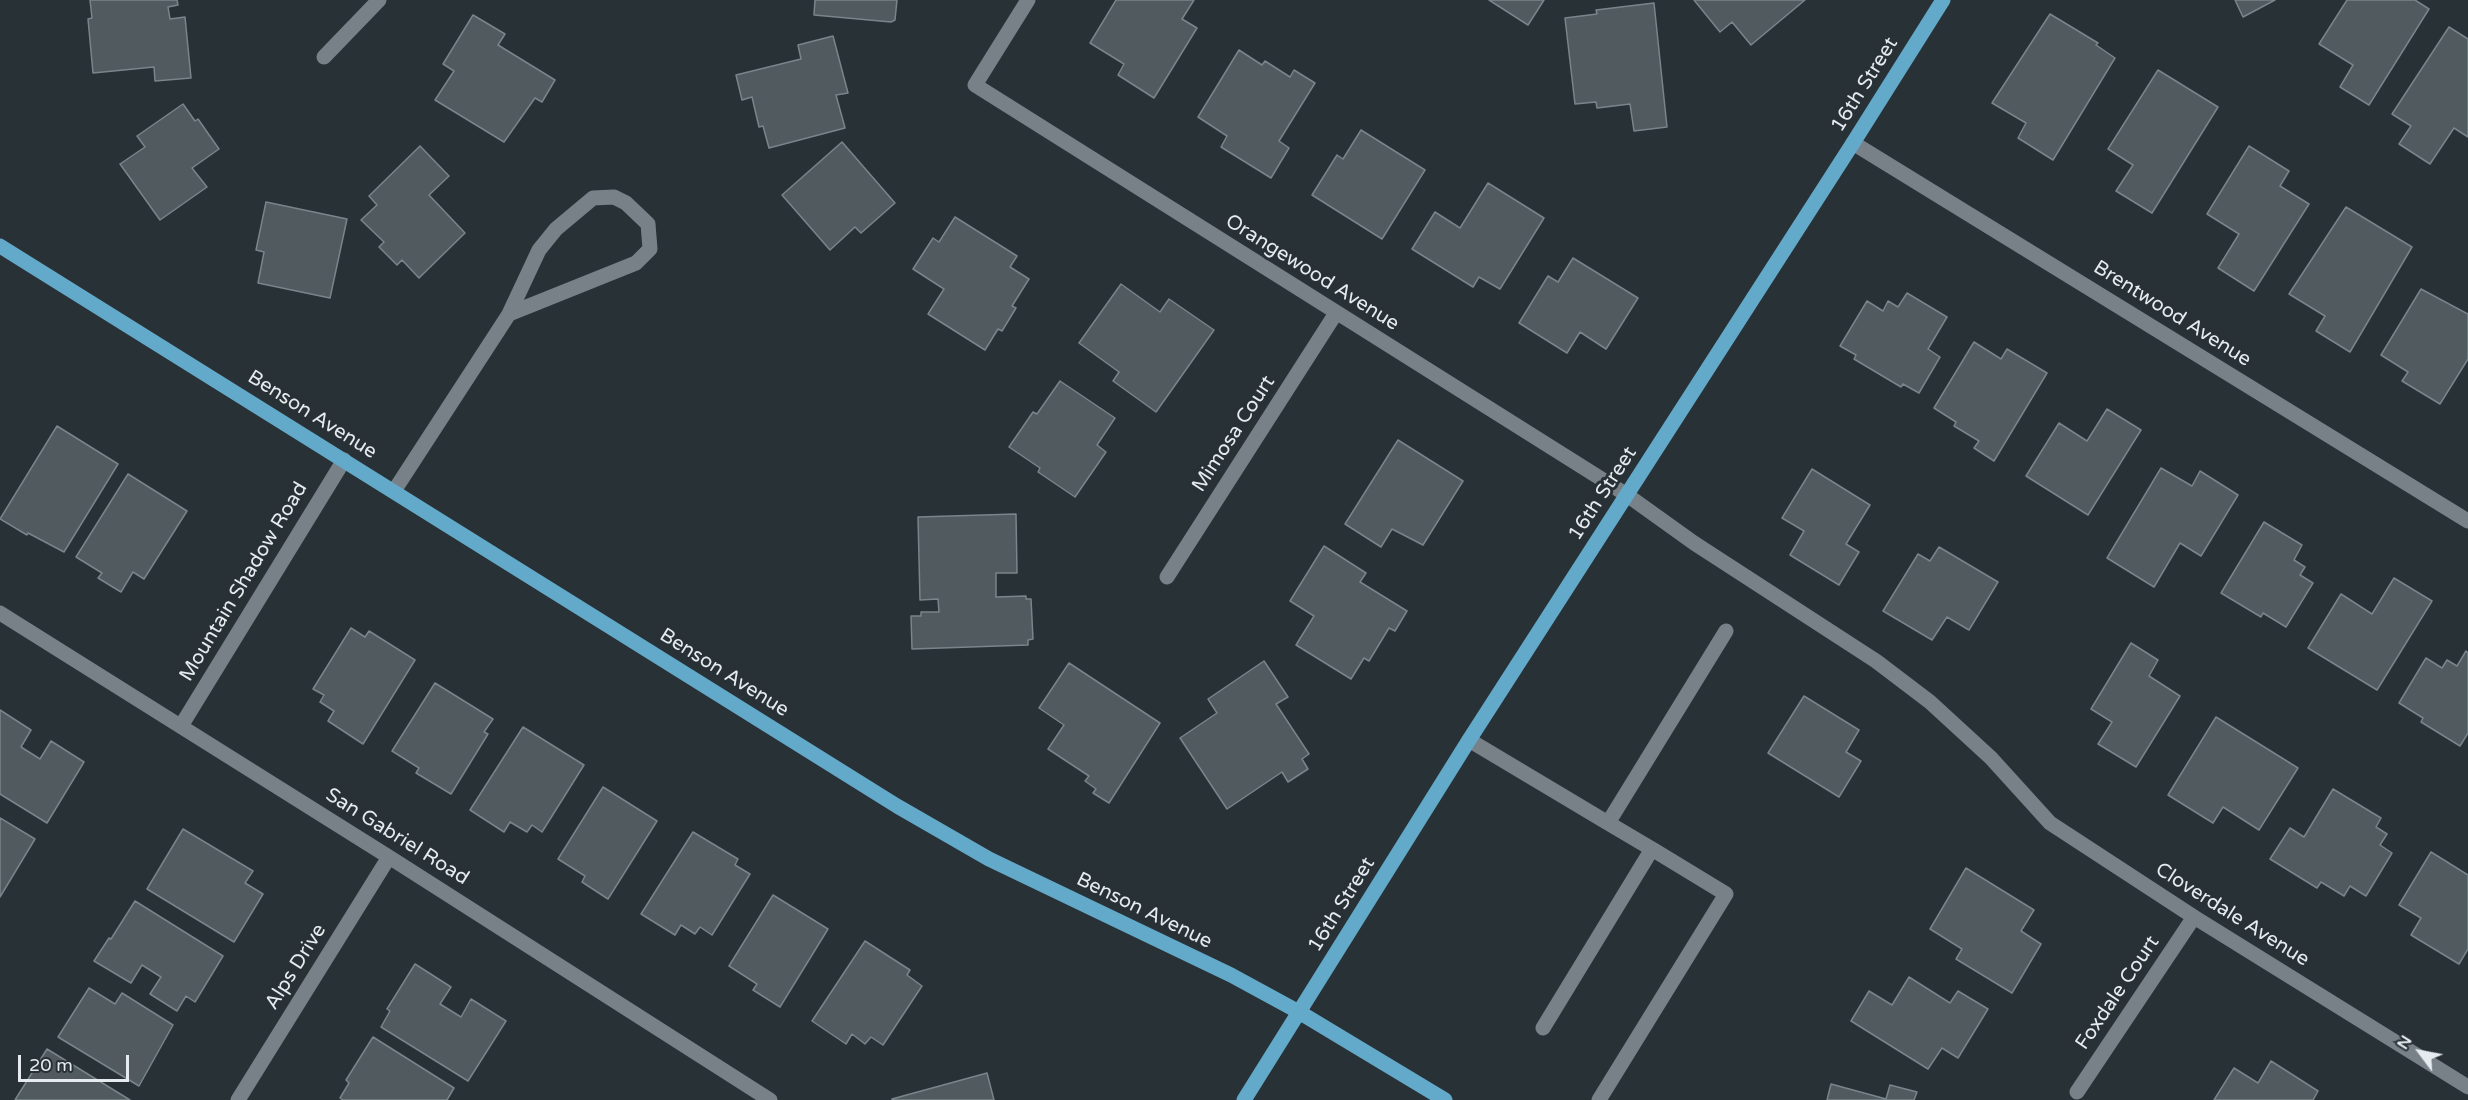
<!DOCTYPE html>
<html>
<head>
<meta charset="utf-8">
<style>
  body { margin:0 }
  #map { position:relative; width:2468px; height:1100px; overflow:hidden; background:#283136; font-family:"Varela Round",sans-serif }
  canvas { display:block }
  .north { position:absolute; left:2390px; top:1022px; width:60px; height:60px; -webkit-text-stroke:4px #283136; paint-order:stroke; rotate:302deg; font-size:16px; font-weight:700; line-height:24px; text-align:center; color:#e5ebee }
  .north::after { content:''; display:block; margin:auto; width:21px; height:27px; background:#e5ebee; clip-path:polygon(50% 0,100% 100%,50% 72%,0 100%) }
  .scale { position:absolute; left:18px; top:1055px; width:111px; height:27px; box-sizing:border-box; border:3px solid #e5ebee; border-top:0; padding-left:8px; font-size:18px; line-height:21px; white-space:nowrap; color:#e5ebee; -webkit-text-stroke:4px #283136; paint-order:stroke }
</style>
</head>
<body>
<div id="map">
<canvas width="2468" height="1100"></canvas>
<div class="north">N</div>
<div class="scale">20 m</div>
</div>
<script>
const g = document.querySelector('canvas').getContext('2d');
g.lineJoin = 'round';
function paint(path, color) { g.fillStyle = color; g.fill(path, 'evenodd'); }
const poly = rows => new Path2D(rows.map(r => 'M' + r).join(''));
function trace(path, color, width, dash) { g.strokeStyle = color; g.lineWidth = width; g.lineCap = dash ? 'butt' : 'round'; g.setLineDash(dash || []); g.stroke(path); }
function drawText(font, color, halo, rows, align = 'center') {
  g.font = font + ' "Varela Round",sans-serif'; g.lineWidth = 6; g.setLineDash([]); g.textBaseline = 'middle'; g.strokeStyle = halo; g.fillStyle = color; for (const [text, x, y, turn = 0] of rows) {
    g.save(); g.translate(x, y); g.rotate((+turn || 0) * Math.PI / 180); g.textAlign = isNaN(turn) ? turn : align; if (halo) g.strokeText(text, 0, 0); g.fillText(text, 0, 0); g.restore();
  }
}
const building = poly([
  [90,0,177,0,178,5,168,7,170,19,185,17,191,78,155,81,154,67,93,73,88,19,92,18,90,0],
  [815,0,897,0,895,20,891,22,814,15,815,0],
  [1116,0,1194,0,1182,19,1197,28,1154,98,1118,75,1124,64,1090,43,1116,0],
  [1489,0,1544,0,1528,25,1489,0],
  [1694,0,1805,0,1751,45,1732,22,1720,32,1694,0],
  [2235,0,2275,0,2243,17,2235,0],
  [2347,0,2415,0,2429,9,2369,105,2340,87,2353,65,2319,44,2347,0],
  [1654,3,1667,127,1634,131,1630,104,1597,108,1596,102,1575,104,1565,18,1597,14,1596,10,1654,3],
  [2050,14,2098,43,2096,45,2115,58,2053,160,2018,138,2026,123,1992,103,2050,14],
  [473,15,505,34,498,45,555,80,542,102,535,98,504,142,435,100,454,71,443,64,473,15],
  [2449,27,2468,39,2468,137,2454,128,2430,164,2399,144,2411,126,2392,114,2449,27],
  [833,36,848,93,836,95,845,128,769,148,763,126,759,127,752,97,742,100,736,75,801,59,798,45,833,36],
  [1239,50,1262,65,1265,61,1290,77,1294,70,1315,83,1279,141,1289,148,1271,178,1221,147,1227,136,1198,117,1239,50],
  [2158,70,2218,107,2152,213,2116,191,2133,165,2108,149,2158,70],
  [183,104,195,121,198,119,219,149,192,168,207,187,160,220,120,164,145,147,137,136,183,104],
  [1361,130,1425,170,1382,239,1312,195,1337,155,1343,159,1361,130],
  [842,142,895,203,861,233,855,227,830,250,782,195,842,142],
  [420,146,449,176,429,195,465,233,419,278,402,260,397,265,379,247,384,242,361,220,377,205,369,196,420,146],
  [2249,146,2289,171,2280,186,2309,204,2254,291,2218,268,2239,234,2207,214,2249,146],
  [1488,183,1544,218,1500,289,1479,277,1473,287,1412,249,1435,212,1460,228,1488,183],
  [266,202,347,219,330,298,258,283,264,252,256,250,266,202],
  [2346,207,2412,247,2350,352,2316,331,2325,316,2289,294,2346,207],
  [955,217,1017,256,1010,267,1029,279,1012,306,1016,308,1002,331,998,329,985,350,928,314,944,289,913,269,933,238,939,242,955,217],
  [1573,258,1638,298,1606,349,1580,332,1567,353,1519,323,1548,276,1558,282,1573,258],
  [1121,284,1160,312,1169,299,1214,330,1156,412,1113,381,1119,372,1079,343,1121,284],
  [2421,289,2468,314,2468,359,2440,404,2402,381,2408,372,2381,355,2421,289],
  [1907,293,1947,317,1928,349,1940,357,1919,393,1903,384,1901,387,1854,359,1856,355,1840,346,1867,301,1883,311,1888,301,1898,307,1907,293],
  [1974,342,2001,359,2007,349,2047,373,1994,461,1974,448,1979,441,1954,426,1956,422,1934,408,1974,342],
  [1060,381,1115,418,1097,445,1106,452,1075,497,1038,472,1040,468,1009,447,1033,412,1037,414,1060,381],
  [2107,409,2141,430,2088,515,2026,476,2059,423,2087,441,2107,409],
  [57,426,118,464,64,552,28,533,27,535,0,519,57,426],
  [1398,440,1463,481,1423,545,1392,529,1381,547,1345,524,1398,440],
  [2161,468,2192,486,2200,471,2238,495,2201,556,2180,543,2154,587,2107,558,2161,468],
  [1812,469,1870,505,1846,544,1859,552,1839,585,1790,555,1804,531,1782,518,1812,469],
  [128,474,187,511,144,579,133,572,121,592,98,578,102,573,76,557,128,474],
  [1016,514,1017,573,996,573,996,597,1026,596,1026,599,1031,599,1033,639,1028,640,1028,645,912,649,911,616,921,616,921,612,939,612,938,599,920,600,918,517,1016,514],
  [2264,522,2302,545,2294,560,2305,567,2300,575,2313,583,2286,627,2263,613,2261,617,2221,593,2264,522],
  [1324,546,1366,573,1360,582,1407,611,1395,631,1389,628,1369,661,1364,658,1351,679,1296,645,1314,616,1290,601,1324,546],
  [1939,547,1998,582,1969,630,1947,617,1932,640,1883,611,1918,554,1930,561,1939,547],
  [2394,578,2432,601,2377,690,2308,648,2341,594,2372,614,2394,578],
  [351,628,365,637,369,631,415,660,363,744,328,721,334,711,320,702,324,695,313,689,351,628],
  [2131,643,2158,660,2149,676,2180,696,2136,767,2098,744,2112,722,2091,709,2131,643],
  [2466,651,2468,653,2468,733,2460,746,2421,722,2423,718,2399,703,2426,658,2442,668,2447,660,2457,666,2466,651],
  [1264,661,1288,697,1276,704,1309,754,1302,759,1308,769,1288,782,1282,772,1227,809,1180,738,1217,713,1208,699,1264,661],
  [1069,663,1160,723,1109,803,1093,793,1096,789,1085,781,1089,776,1048,749,1064,725,1039,708,1069,663],
  [435,683,493,719,484,732,488,734,451,794,416,773,419,768,392,751,435,683],
  [1804,696,1859,730,1846,752,1861,761,1839,797,1768,753,1804,696],
  [0,710,31,730,21,747,40,759,51,741,84,762,47,823,0,794,0,710],
  [2216,717,2298,768,2259,830,2223,807,2213,823,2168,795,2216,717],
  [523,727,584,765,542,832,532,825,527,832,510,822,504,832,470,810,523,727],
  [603,787,657,821,608,899,582,882,585,876,558,859,603,787],
  [2333,789,2381,818,2376,827,2387,834,2380,845,2392,853,2366,896,2350,886,2344,896,2321,882,2317,888,2270,859,2290,828,2304,837,2333,789],
  [0,818,35,839,0,897,0,818],
  [183,829,253,871,245,883,263,894,234,942,147,889,183,829],
  [693,832,738,859,735,865,750,874,712,935,700,927,695,934,681,925,675,935,641,914,693,832],
  [2431,852,2468,875,2468,949,2459,964,2411,935,2421,918,2399,905,2431,852],
  [1966,868,2034,910,2021,931,2041,944,2012,993,1956,959,1962,949,1930,929,1966,868],
  [773,895,828,929,780,1007,753,990,757,984,729,966,773,895],
  [135,901,223,956,195,1002,186,996,177,1011,150,994,161,977,142,965,131,983,94,961,109,938,111,939,135,901],
  [865,941,910,970,907,975,922,986,883,1045,871,1037,865,1044,852,1034,846,1044,812,1021,865,941],
  [415,964,451,987,440,1004,461,1017,471,999,506,1021,468,1081,381,1027,390,1011,387,1009,415,964],
  [1909,977,1950,1003,1958,991,1988,1009,1958,1058,1942,1048,1928,1069,1851,1021,1869,991,1892,1005,1909,977],
  [89,988,115,1004,122,993,173,1025,139,1086,58,1037,89,988],
  [373,1037,454,1088,447,1100,343,1100,340,1098,349,1083,346,1080,373,1037],
  [47,1049,130,1100,15,1100,47,1049],
  [2271,1061,2318,1091,2313,1100,2214,1100,2234,1068,2258,1083,2271,1061],
  [987,1073,994,1100,892,1100,892,1099,987,1073],
  [1831,1084,1886,1099,1890,1085,1917,1092,1914,1100,1827,1100,1831,1084]
]);
paint(building, '#505a5f');
trace(building, '#7a858b', 1.5);
trace(poly([
  [1028,0,975,85,1627,495,1694,543,1876,661,1930,702,1991,758,2050,823,2194,917,2468,1087],
  [324,57,379,0],
  [1853,143,2468,521],
  [394,491,509,314,636,263,650,249,648,224,626,203,614,197,593,198,556,229,539,250,509,314],
  [1167,577,1336,313],
  [0,613,389,857,770,1100],
  [181,726,344,460],
  [1469,740,1608,823],
  [1652,849,1608,823,1726,631],
  [1543,1028,1652,849,1726,894,1599,1100],
  [2077,1092,2194,917],
  [238,1100,389,857]
]), '#778187', 15);
trace(poly([
  [0,246,897,806,989,859,1231,975,1299,1012,1445,1100],
  [1244,1100,1469,740,1853,143,1943,0]
]), '#63a9c9', 15);
drawText('20px', '#e5ebee', '#283136', [
  ["16th Street",1865,85,-58],
  ["Orangewood Avenue",1312,273,32],
  ["Brentwood Avenue",2172,314,32],
  ["Benson Avenue",312,415,32],
  ["Mimosa Court",1234,434,-57],
  ["16th Street",1603,494,-57],
  ["Mountain Shadow Road",244,582,-59],
  ["Benson Avenue",724,673,32],
  ["San Gabriel Road",397,837,32],
  ["16th Street",1342,905,-58],
  ["Benson Avenue",1144,911,26],
  ["Cloverdale Avenue",2232,915,32],
  ["Alps Drive",296,967,-58],
  ["Foxdale Court",2118,993,-56]
]);
</script>
</body>
</html>
